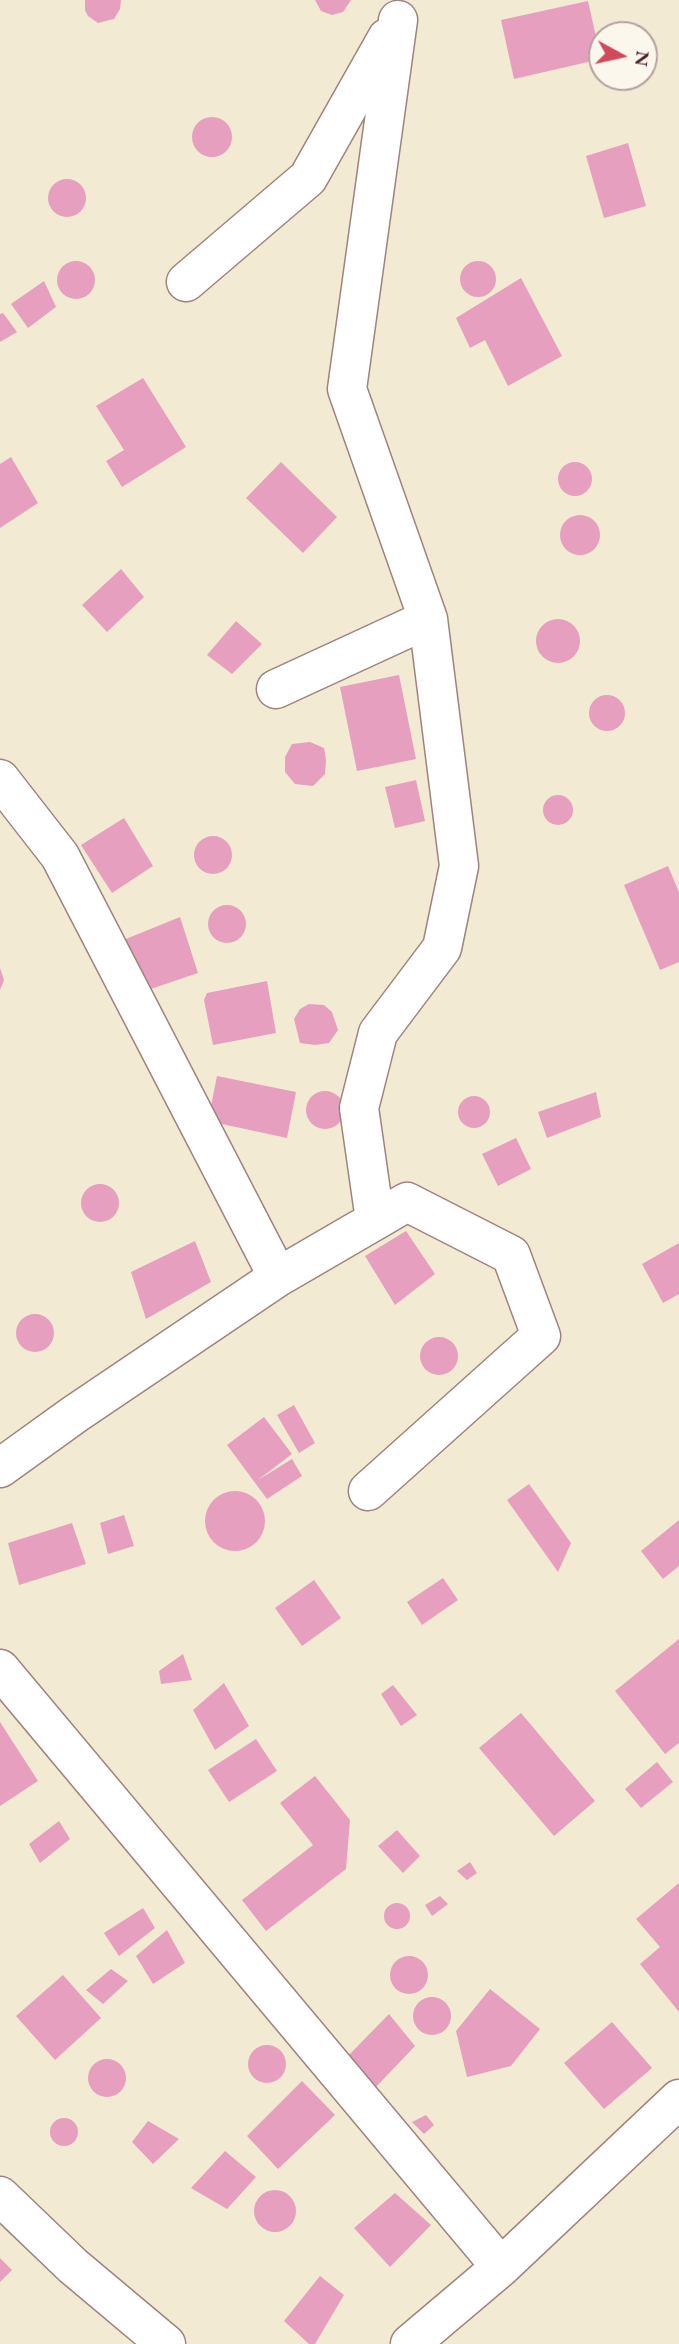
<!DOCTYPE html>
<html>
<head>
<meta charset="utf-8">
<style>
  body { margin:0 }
  #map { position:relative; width:679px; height:2344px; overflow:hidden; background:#f3ead3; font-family:"EB Garamond",serif }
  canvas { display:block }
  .north { position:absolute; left:588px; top:21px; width:70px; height:70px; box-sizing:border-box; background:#fbf7ec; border:2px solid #b4a19f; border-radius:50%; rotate:98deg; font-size:19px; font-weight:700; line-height:28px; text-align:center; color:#4a1f2b }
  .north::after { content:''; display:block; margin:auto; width:24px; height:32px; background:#d1495b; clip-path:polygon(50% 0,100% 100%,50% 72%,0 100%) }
</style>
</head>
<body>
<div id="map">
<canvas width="679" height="2344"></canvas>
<div class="north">N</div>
</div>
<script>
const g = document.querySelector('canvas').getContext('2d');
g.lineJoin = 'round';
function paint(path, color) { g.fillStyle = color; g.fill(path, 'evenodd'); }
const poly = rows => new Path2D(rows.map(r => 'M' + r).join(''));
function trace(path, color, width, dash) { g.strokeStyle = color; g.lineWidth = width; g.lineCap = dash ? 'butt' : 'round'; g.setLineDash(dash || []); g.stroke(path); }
paint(poly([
  [85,0,121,0,120,9,114,19,98,23,88,16,85,10],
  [315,0,351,0,343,12,332,15,321,11],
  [588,1,601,59,514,79,501,20],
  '192 137a20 20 0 1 1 40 0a20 20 0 1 1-40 0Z',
  [628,143,646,206,604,218,586,156],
  '48 198a19 19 0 1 1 38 0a19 19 0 1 1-38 0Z',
  '460 279a18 18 0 1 1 36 0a18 18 0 1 1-36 0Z',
  '57 280a19 19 0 1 1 38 0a19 19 0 1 1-38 0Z',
  [521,278,562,356,508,386,485,340,470,348,456,318],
  [44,281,56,307,28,328,11,304],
  [3,313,17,332,0,342,0,314],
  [143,378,186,447,122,487,106,461,124,450,96,406],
  [11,457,38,503,0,528,0,464],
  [281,462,337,517,303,553,246,498],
  '558 479a17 17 0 1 1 34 0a17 17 0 1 1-34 0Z',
  '560 535a20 20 0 1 1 40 0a20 20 0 1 1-40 0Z',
  [121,569,144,597,107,632,82,605],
  '536 641a22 22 0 1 1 44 0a22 22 0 1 1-44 0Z',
  [236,621,262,644,232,674,207,655],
  [399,675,416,759,357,771,340,687],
  '589 713a18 18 0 1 1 36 0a18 18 0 1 1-36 0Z',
  [310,742,324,748,326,760,325,774,313,786,295,784,285,772,285,757,292,744],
  [416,780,425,821,395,828,385,787],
  '543 810a15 15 0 1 1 30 0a15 15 0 1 1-30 0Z',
  [124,818,153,866,112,893,81,845],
  '194 855a19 19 0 1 1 38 0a19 19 0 1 1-38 0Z',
  [668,866,679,892,679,962,660,970,624,885],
  '208 924a19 19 0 1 1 38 0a19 19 0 1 1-38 0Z',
  [180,917,198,973,139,993,121,941],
  [0,968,4,980,0,990],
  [267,981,276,1033,213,1045,204,1000,207,993],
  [309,1004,324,1005,332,1012,338,1030,329,1043,315,1045,300,1043,294,1019,300,1009],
  [217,1076,296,1092,287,1138,208,1121],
  '306 1110a19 19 0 1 1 38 0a19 19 0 1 1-38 0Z',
  [596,1092,601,1117,547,1138,538,1112],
  '458 1112a16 16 0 1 1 32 0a16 16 0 1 1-32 0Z',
  [516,1138,531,1169,498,1186,482,1154],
  '81 1203a19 19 0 1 1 38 0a19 19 0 1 1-38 0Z',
  [406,1231,435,1274,395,1305,365,1256],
  [195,1241,211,1282,146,1319,131,1272],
  [679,1243,679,1294,663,1303,642,1264],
  '16 1333a19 19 0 1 1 38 0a19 19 0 1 1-38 0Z',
  '420 1356a19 19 0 1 1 38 0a19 19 0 1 1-38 0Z',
  [294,1405,315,1443,299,1453,277,1415],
  [264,1417,292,1454,258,1480,292,1459,302,1476,267,1499,227,1445],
  [529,1484,571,1543,558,1572,507,1500],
  '205 1521a30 30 0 1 1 60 0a30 30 0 1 1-60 0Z',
  [124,1515,134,1546,108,1554,100,1523],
  [679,1520,679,1566,663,1579,641,1551],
  [72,1523,86,1564,19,1585,8,1543],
  [443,1578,458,1600,422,1625,407,1602],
  [314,1580,341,1618,302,1646,275,1608],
  [679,1639,679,1743,665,1754,615,1691],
  [183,1654,192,1680,161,1684,159,1671],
  [224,1683,249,1726,215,1750,193,1710],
  [393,1685,417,1715,401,1726,381,1694],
  [521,1713,595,1801,554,1836,479,1748],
  [0,1722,38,1781,0,1806],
  [256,1739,277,1771,229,1802,208,1770],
  [657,1762,673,1782,641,1808,625,1789],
  [315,1776,350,1820,346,1869,266,1931,242,1900,313,1845,280,1803],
  [59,1821,70,1839,40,1863,29,1844],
  [397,1830,420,1856,403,1873,378,1846],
  [470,1862,477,1873,467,1880,457,1871],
  [679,1883,679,2012,640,1964,660,1947,636,1919],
  [440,1896,448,1904,432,1916,425,1905],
  '384 1916a13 13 0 1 1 26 0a13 13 0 1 1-26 0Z',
  [143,1908,155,1928,119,1956,104,1933],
  [167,1930,185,1963,153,1984,136,1956],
  '390 1975a19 19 0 1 1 38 0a19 19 0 1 1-38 0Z',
  [111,1969,128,1981,103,2004,86,1990],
  [63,1975,101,2018,55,2060,16,2016],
  [490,1989,540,2029,511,2066,467,2077,456,2031],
  '413 2016a19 19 0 1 1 38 0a19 19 0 1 1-38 0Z',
  [389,2014,415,2046,376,2087,346,2058],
  [612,2022,652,2068,604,2109,564,2063],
  '248 2064a19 19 0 1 1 38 0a19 19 0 1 1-38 0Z',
  '88 2078a19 19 0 1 1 38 0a19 19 0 1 1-38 0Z',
  [302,2081,335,2115,278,2169,247,2136],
  [426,2115,434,2125,424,2134,412,2122],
  '50 2132a14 14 0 1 1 28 0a14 14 0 1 1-28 0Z',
  [148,2121,179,2139,153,2164,132,2142],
  [225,2151,256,2177,227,2209,191,2188],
  '254 2211a21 21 0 1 1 42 0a21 21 0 1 1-42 0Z',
  [395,2193,431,2225,390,2267,354,2228],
  [0,2258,12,2270,0,2282],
  [320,2276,344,2295,315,2344,309,2344,284,2321]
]), '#e69fbf');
const minor = poly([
  [398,20,347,389,428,619],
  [186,282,308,178,387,38],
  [276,689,428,619,459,866,442,948,378,1033,359,1108,375,1220],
  [0,779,60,856,278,1277],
  [0,1468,75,1414,278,1277,407,1202,511,1255,541,1336,368,1491],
  [0,1669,501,2267],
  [0,2196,73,2266,166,2344],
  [410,2344,501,2267,679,2099]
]);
trace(minor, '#9e847f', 41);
trace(minor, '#fff', 38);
</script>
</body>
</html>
